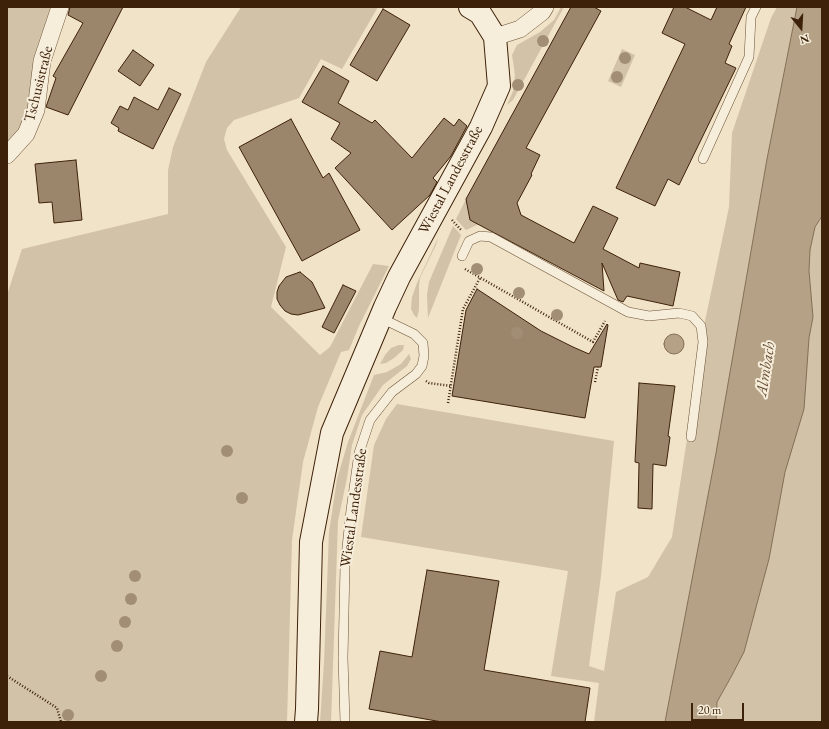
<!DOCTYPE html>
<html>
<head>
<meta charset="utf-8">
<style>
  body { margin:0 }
  #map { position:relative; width:829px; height:729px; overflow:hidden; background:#f1e3c7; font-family:"EB Garamond",serif }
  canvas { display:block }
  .frame { position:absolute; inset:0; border:8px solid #3d2108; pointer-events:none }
  .north { position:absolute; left:781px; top:8px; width:40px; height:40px; -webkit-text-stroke:3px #f6eddb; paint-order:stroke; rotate:162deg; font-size:11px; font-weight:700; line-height:16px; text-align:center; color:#3d2108 }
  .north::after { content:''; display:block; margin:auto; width:14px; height:18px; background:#3d2108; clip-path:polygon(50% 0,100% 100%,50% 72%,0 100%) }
  .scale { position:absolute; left:691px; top:703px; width:53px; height:18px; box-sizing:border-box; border:2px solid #3d2108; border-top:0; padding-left:5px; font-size:12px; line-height:14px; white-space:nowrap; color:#3d2108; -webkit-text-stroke:3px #f6eddb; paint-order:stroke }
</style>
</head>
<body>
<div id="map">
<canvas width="829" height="729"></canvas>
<div class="frame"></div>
<div class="north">N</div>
<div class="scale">20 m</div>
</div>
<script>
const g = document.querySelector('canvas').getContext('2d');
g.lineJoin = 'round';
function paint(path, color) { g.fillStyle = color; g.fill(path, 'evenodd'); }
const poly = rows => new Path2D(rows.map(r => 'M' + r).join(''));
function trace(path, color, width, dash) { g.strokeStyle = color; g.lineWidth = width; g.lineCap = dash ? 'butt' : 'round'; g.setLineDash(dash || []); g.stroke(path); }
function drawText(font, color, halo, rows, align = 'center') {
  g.font = font + ' "EB Garamond",serif'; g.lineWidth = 4; g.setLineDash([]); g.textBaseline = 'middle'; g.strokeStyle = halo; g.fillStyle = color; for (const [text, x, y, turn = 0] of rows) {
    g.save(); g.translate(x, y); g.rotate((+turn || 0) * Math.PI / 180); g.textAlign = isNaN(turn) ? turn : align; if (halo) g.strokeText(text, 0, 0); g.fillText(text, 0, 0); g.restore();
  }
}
paint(poly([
  [7,7,54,7,29,110,22,128,7,146],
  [241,7,378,7,342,69,321,59,299,98,234,120,227,128,224,139,227,150,286,247,271,307,320,355,330,347,373,264,389,266,359,326,349,350,341,352,318,407,303,462,292,540,287,722,7,722,7,295,22,249,168,214,168,170,173,147,206,62],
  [561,7,564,7,513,100,507,105,513,91,515,75,512,55,517,45,540,32,554,20],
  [777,7,797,7,767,159,716,453,665,722,594,722,599,683,551,676,568,571,361,537,374,445,386,419,397,404,614,441,601,576,589,666,604,671,616,592,648,577,672,537,705,321,729,207,732,133,771,18],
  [622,49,635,55,621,87,608,81],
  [466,199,479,224,466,230,456,219],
  [822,216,822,722,716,722,717,702,731,677,744,651,769,559,813,317,809,271,810,250,815,227],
  [453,226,461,235,428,318,427,295,429,282],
  [438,238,436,245,420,278,419,286,419,310,417,318,414,315,411,309,412,297,417,283],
  [399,345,404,345,403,350,394,358,386,363,380,364,385,355,391,348],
  [409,354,411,359,407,366,383,385,362,415,352,445,347,478,338,521,331,722,320,722,324,663,329,532,337,479,348,442,374,375,387,372,401,364]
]), '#d2c2a7');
const water = poly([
  [797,7,822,7,822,216,815,227,810,250,809,271,813,317,809,338,804,409,785,472,769,559,744,652,731,677,717,702,716,722,665,722,716,453,767,159,797,7],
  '664 344a10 10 0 1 1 20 0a10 10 0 1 1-20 0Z'
]);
paint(water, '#b4a186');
trace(water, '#846e54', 1);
const building = poly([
  [70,7,123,7,68,115,46,107,56,78,53,76,83,23,68,15,70,7],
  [571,7,594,7,601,11,526,148,540,155,531,174,532,175,517,203,521,215,574,243,593,206,618,218,603,249,639,268,640,263,680,272,673,306,627,296,623,302,618,300,602,263,604,291,470,220,466,199,571,7],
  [674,7,685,7,711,20,717,7,746,7,729,44,732,46,725,63,736,68,679,185,668,179,655,206,616,188,685,44,662,33,674,7],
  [383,9,410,25,377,81,350,65,383,9],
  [133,50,154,65,140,86,118,71,133,50],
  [323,66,349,81,338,103,372,123,375,120,412,158,444,118,454,126,459,119,467,126,451,156,433,178,437,182,430,195,392,230,335,168,351,153,331,139,340,123,302,102,323,66],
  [169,88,181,94,153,149,118,131,119,128,111,123,120,106,128,110,134,97,158,110,169,88],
  [291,119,323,178,329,173,360,230,302,261,239,147,291,119],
  [76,160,82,220,54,223,52,202,39,203,35,164,76,160],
  [300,272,312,282,325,308,298,315,291,314,285,311,280,305,277,299,277,292,279,286,286,277,300,272],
  [343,285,356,291,334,333,322,327,343,285],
  [477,289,541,331,573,347,589,354,607,324,608,325,601,367,594,367,585,418,452,396,466,310,477,289],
  [639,383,675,386,668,436,670,437,666,466,653,464,652,509,638,508,639,463,635,462,639,383],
  [427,570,499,581,484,670,590,688,585,722,442,722,369,709,380,651,412,657,427,570]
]);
paint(building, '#9b866b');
trace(building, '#3d2108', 1);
const lane = poly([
  [703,159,749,57,751,17,756,7],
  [462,256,469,241,480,236,491,237,628,312,649,316,679,313,692,316,701,326,703,342,691,437],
  [345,722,343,658,345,566,351,510,359,453,370,420,392,392,416,374,422,366,424,356,423,343,414,334,381,318]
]);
const street = poly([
  [495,37,520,29,542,12,545,7],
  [7,155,26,134,36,110,42,61,60,7]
]);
const secondary = poly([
  [306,722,307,709,311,542,332,433,385,307,399,277,481,127,499,86,495,37,480,13,470,7]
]);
trace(lane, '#6a5238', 10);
trace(street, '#6a5238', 18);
trace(secondary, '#3d2108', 24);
trace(poly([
  [452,220,462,231],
  [465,269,593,342,605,321],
  [426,381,429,383,451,386],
  [595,382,598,367],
  [448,403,463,309,480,278],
  [7,676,57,708,61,722]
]), '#3d2108', 2.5, [1, 2]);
trace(lane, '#f6eddb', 9);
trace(street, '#f6eddb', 17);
trace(secondary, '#f6eddb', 22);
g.fillStyle = '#a28e74';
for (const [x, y] of [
  [543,41],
  [625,58],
  [617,77],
  [518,85],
  [477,269],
  [519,293],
  [557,315],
  [517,333],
  [227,451],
  [242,498],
  [135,576],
  [131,599],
  [125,622],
  [117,646],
  [101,676],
  [68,715]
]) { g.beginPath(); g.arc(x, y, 6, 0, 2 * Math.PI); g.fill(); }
drawText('15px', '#3d2108', '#f6eddb', [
  ["Tschusistraße",39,84,-76],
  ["Wiestal Landesstraße",451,180,-62],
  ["Wiestal Landesstraße",354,508,-82]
]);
drawText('italic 16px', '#674e34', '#f6eddb', [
  ["Almbach",766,369,-81]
]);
</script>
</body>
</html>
